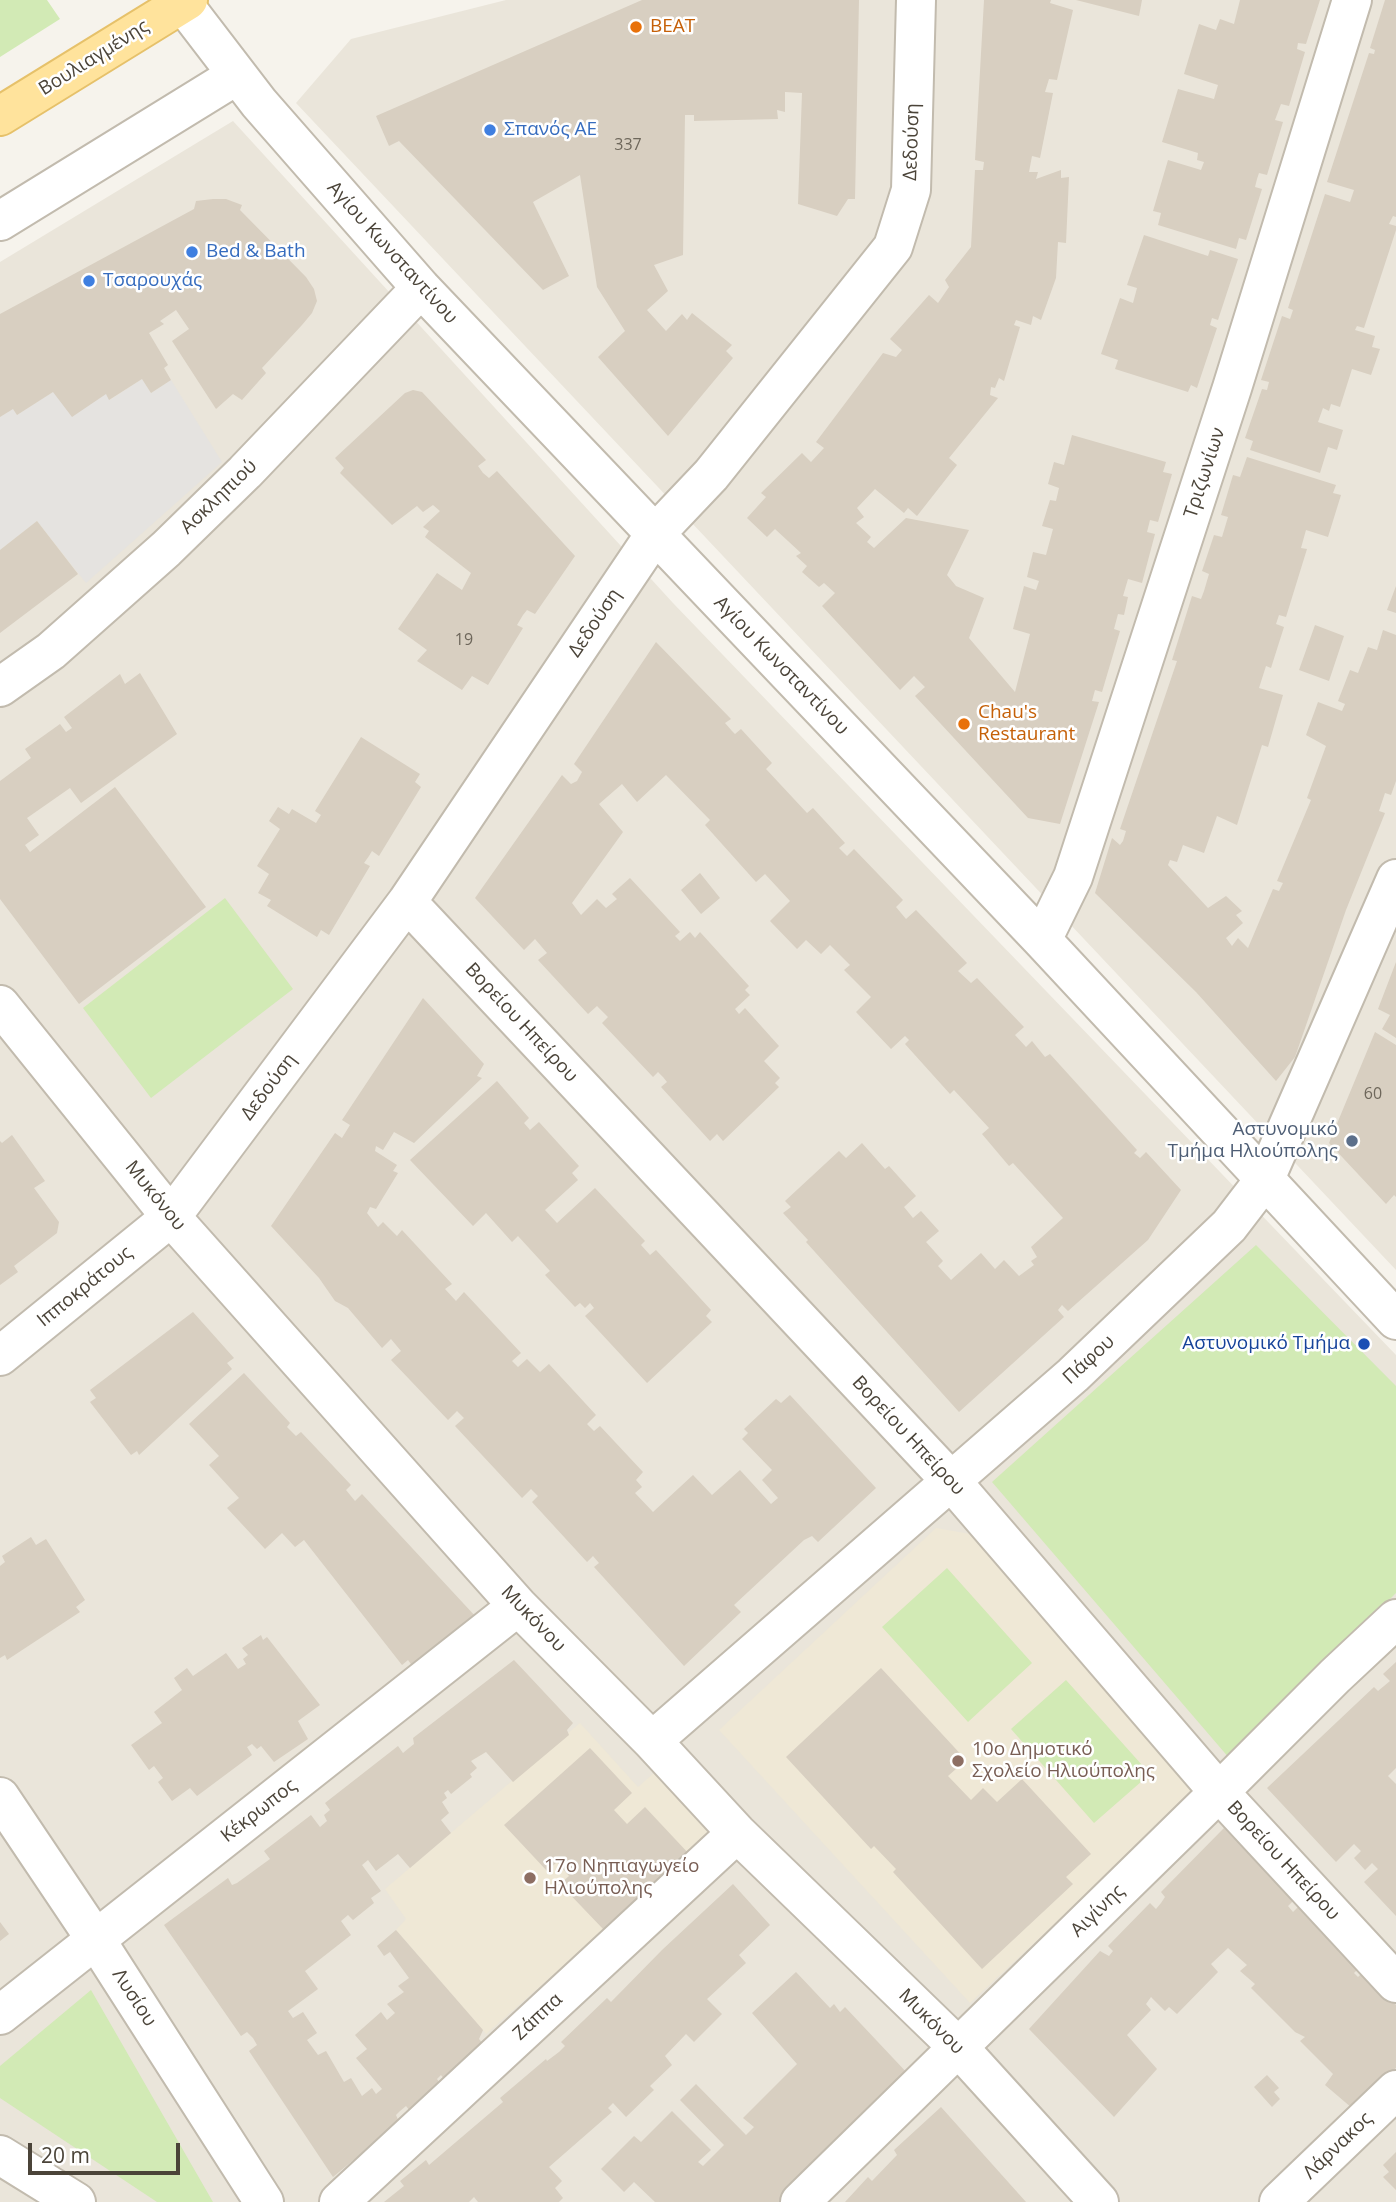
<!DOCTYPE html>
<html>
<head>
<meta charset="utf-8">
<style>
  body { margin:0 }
  #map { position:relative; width:1396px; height:2202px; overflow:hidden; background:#f6f3ec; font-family:"Open Sans",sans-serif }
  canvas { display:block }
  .scale { position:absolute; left:28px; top:2143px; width:152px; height:32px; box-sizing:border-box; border:4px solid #4b4439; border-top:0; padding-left:9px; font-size:21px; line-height:24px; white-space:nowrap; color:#4b4439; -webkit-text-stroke:5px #fff; paint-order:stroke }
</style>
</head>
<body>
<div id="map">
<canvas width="1396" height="2202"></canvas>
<div class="scale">20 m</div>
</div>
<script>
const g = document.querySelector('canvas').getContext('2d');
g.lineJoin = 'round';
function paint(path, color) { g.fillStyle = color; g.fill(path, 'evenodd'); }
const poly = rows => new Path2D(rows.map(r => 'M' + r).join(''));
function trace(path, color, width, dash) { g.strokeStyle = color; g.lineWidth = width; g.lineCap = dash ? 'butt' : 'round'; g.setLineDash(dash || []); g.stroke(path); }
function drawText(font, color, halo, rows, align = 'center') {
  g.font = font + ' "Open Sans",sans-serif'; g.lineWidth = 5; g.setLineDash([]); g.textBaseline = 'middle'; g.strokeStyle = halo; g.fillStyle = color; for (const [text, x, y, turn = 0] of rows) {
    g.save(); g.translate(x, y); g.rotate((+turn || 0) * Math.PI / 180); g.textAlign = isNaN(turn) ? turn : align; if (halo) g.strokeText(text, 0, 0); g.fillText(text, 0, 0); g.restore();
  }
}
paint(poly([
  [506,0,1396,0,1396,1270,296,103,351,39],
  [233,121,673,603,1396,1355,1396,2202,0,2202,0,262]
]), '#eae5da');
paint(poly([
  [936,1528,970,1534,1196,1792,970,2003,719,1730],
  [580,1723,638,1787,655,1772,711,1836,486,2034,396,1930,406,1919,385,1889]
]), '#efe8d6');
paint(poly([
  [0,0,47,0,60,19,0,57],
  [225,898,293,989,151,1098,83,1008],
  [1256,1245,1396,1386,1396,1593,1230,1759,992,1482],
  [947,1568,1032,1663,968,1722,882,1627],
  [1066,1680,1150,1774,1094,1823,1011,1729],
  [91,1990,213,2202,157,2202,0,2098,0,2066]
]), '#d2eab5');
paint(poly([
  [142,379,151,393,171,380,222,462,86,583,37,521,0,550,0,417,13,409,17,415,53,392,106,394,110,400]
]), '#e5e3e0');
paint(poly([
  [642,0,859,0,855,199,848,199,837,216,798,204,802,93,785,92,785,112,777,110,778,119,694,121,694,115,685,115,683,255,654,265,668,291,647,310,666,331,682,314,687,320,692,313,732,345,726,351,733,358,668,436,598,357,625,331,597,287,580,175,533,202,569,276,543,290,399,141,389,146,376,116],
  [984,0,1051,0,1050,3,1073,10,1057,80,1049,79,1045,92,1053,93,1040,158,1032,156,1029,172,1038,172,1036,179,1061,170,1061,178,1069,177,1066,243,1058,242,1056,278,1041,320,1033,316,1031,325,1016,320,1014,325,1020,327,1004,381,999,378,995,388,991,387,990,395,998,398,949,458,957,465,917,516,908,508,904,513,875,489,857,508,864,517,856,523,871,537,867,542,874,548,906,518,969,530,947,575,956,586,984,598,969,638,1015,692,1030,634,1013,629,1024,586,1036,590,1039,581,1027,577,1033,552,1046,555,1053,529,1042,526,1050,500,1056,501,1059,488,1048,484,1054,462,1064,465,1072,435,1166,462,1163,472,1172,474,1158,522,1150,520,1147,532,1155,534,1142,583,1128,579,1123,596,1128,597,1124,615,1118,614,1114,629,1120,631,1102,692,1095,690,1092,701,1099,702,1060,824,1028,818,915,696,925,687,914,676,900,690,822,606,835,593,824,583,819,587,802,572,807,566,796,556,801,553,775,529,767,537,747,518,766,497,761,493,802,453,811,462,824,448,816,442,883,353,896,357,902,350,890,339,929,295,938,303,949,287,945,280,971,247,975,170,983,170,984,162,975,160],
  [1076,0,1142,0,1139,16],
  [1240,0,1320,0,1306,44,1298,43,1297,49,1305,52,1289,106,1281,104,1275,120,1283,122,1267,175,1259,173,1257,179,1255,187,1262,189,1246,240,1239,238,1236,249,1158,225,1161,213,1153,211,1168,160,1201,170,1204,162,1197,160,1198,153,1162,142,1178,89,1214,99,1218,85,1184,74,1199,24,1216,30,1220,19,1234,24],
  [1385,0,1396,0,1396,217,1393,216,1389,224,1396,226,1396,230,1364,328,1357,326,1355,330,1375,336,1372,347,1380,349,1371,375,1352,369,1340,407,1331,404,1329,411,1323,408,1318,422,1343,430,1337,450,1328,447,1320,473,1250,450,1253,441,1245,438,1262,389,1267,390,1269,382,1261,380,1282,316,1290,319,1293,310,1288,308,1325,194,1350,202,1354,190,1327,182,1369,53,1374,54,1375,50,1370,48],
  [213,199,226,199,242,205,240,210,306,277,314,289,317,301,312,313,302,325,262,368,266,373,242,400,233,394,216,409,172,341,189,329,176,310,160,321,164,324,149,333,168,365,164,368,171,380,151,393,142,379,109,400,106,394,72,417,53,392,17,415,13,409,0,417,0,314,194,209,196,201],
  [1144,235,1208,256,1210,250,1238,259,1218,320,1212,318,1210,325,1217,328,1197,388,1191,385,1188,392,1115,369,1118,360,1101,354,1120,298,1133,303,1137,288,1127,285],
  [413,390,422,392,486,460,478,466,483,473,489,478,497,471,575,556,535,614,527,610,523,615,517,625,523,628,488,685,472,676,462,690,417,661,427,650,398,629,437,573,462,590,471,573,425,537,429,531,423,527,440,511,433,505,423,512,417,506,392,525,340,473,344,468,335,458,405,393],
  [1247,457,1336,485,1333,493,1341,495,1328,537,1306,530,1301,548,1307,549,1286,617,1279,615,1276,624,1284,627,1271,668,1266,666,1259,688,1283,695,1268,747,1262,745,1237,825,1217,816,1204,853,1183,845,1177,862,1170,860,1168,865,1208,908,1226,896,1242,911,1236,915,1243,923,1226,938,1232,946,1238,938,1248,948,1273,889,1279,891,1283,883,1277,881,1311,800,1307,798,1326,746,1306,735,1318,702,1342,711,1345,704,1338,701,1350,670,1358,673,1368,647,1377,650,1383,630,1396,635,1396,781,1391,795,1385,793,1379,811,1385,813,1346,910,1295,1057,1276,1081,1196,992,1095,893,1112,838,1120,845,1123,841,1126,831,1120,829,1177,661,1172,660,1192,596,1201,599,1204,591,1209,574,1202,571,1214,535,1222,537,1228,517,1221,515,1233,475,1240,477],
  [37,521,78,574,0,633,0,550],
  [1396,586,1396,613,1387,610],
  [1315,625,1344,636,1329,681,1299,670],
  [656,642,731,719,725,723,732,731,735,734,741,729,772,763,766,769,807,813,813,808,845,843,839,848,847,856,854,849,903,900,896,907,906,919,916,910,967,963,958,971,971,983,977,978,1024,1027,1015,1035,1026,1047,1032,1041,1045,1057,1050,1054,1137,1150,1134,1153,1140,1158,1146,1152,1181,1190,1148,1240,1068,1311,1062,1305,1058,1310,1064,1317,959,1412,806,1242,808,1240,783,1213,791,1207,785,1201,839,1151,846,1158,862,1143,885,1169,889,1166,916,1196,904,1207,913,1218,921,1211,939,1231,926,1242,943,1261,938,1266,951,1280,981,1253,995,1269,1004,1260,1019,1276,1034,1265,1031,1261,1037,1257,1031,1247,1063,1218,1013,1163,1009,1166,982,1134,989,1128,954,1090,950,1094,905,1044,909,1040,905,1036,891,1049,856,1012,871,997,844,970,850,965,830,945,821,954,806,940,797,949,770,921,790,901,765,874,756,882,705,825,710,820,666,775,637,802,622,784,599,804,623,832,572,903,581,915,597,899,606,908,617,899,612,894,630,878,680,932,675,936,680,941,690,932,695,938,700,932,749,986,745,990,750,995,735,1009,739,1014,745,1008,779,1046,764,1061,780,1078,775,1083,779,1087,723,1141,717,1134,710,1141,661,1087,667,1082,663,1077,658,1072,653,1077,602,1023,608,1017,597,1006,588,1014,538,960,547,953,535,939,524,950,475,898,562,775,571,784,577,781,582,772,574,764],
  [140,673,177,734,81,803,70,788,27,818,39,835,25,845,30,852,115,787,206,907,79,1004,0,899,0,781,31,758,25,749,60,724,66,732,72,728,64,717,120,674,125,684],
  [361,737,420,774,415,782,421,787,379,856,372,851,369,856,364,863,370,866,329,935,321,930,317,937,267,906,271,900,258,893,269,874,257,866,280,829,269,821,278,807,289,814,292,809,316,823,321,815,315,811],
  [700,873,720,898,701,914,681,890],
  [1396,962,1396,1038,1382,1029,1390,1015,1378,1009],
  [423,998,484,1064,477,1076,482,1078,414,1143,394,1132,383,1150,376,1146,375,1151,397,1165,393,1171,398,1173,376,1209,370,1207,367,1213,378,1227,383,1222,397,1236,402,1230,452,1284,445,1289,456,1301,464,1292,521,1353,512,1361,518,1367,527,1359,540,1372,549,1364,596,1415,587,1424,594,1431,600,1426,643,1472,636,1480,642,1487,635,1493,653,1512,693,1475,712,1495,740,1470,771,1504,778,1498,762,1480,772,1470,742,1439,748,1433,744,1429,776,1399,781,1403,790,1395,876,1488,818,1542,812,1536,804,1540,734,1605,741,1612,684,1666,594,1567,599,1563,593,1556,587,1562,532,1502,538,1496,531,1489,522,1498,455,1426,464,1418,457,1411,448,1420,391,1360,401,1351,391,1339,382,1348,348,1308,335,1301,319,1278,271,1226,335,1133,342,1138,350,1125,342,1120],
  [1375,1032,1396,1045,1396,1197,1394,1195,1386,1204,1329,1143],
  [497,1081,529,1118,524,1123,530,1130,539,1122,579,1166,572,1173,578,1180,545,1210,557,1223,595,1188,645,1241,641,1245,650,1255,656,1250,711,1310,706,1316,712,1322,647,1383,585,1316,594,1308,590,1303,585,1308,580,1303,575,1307,545,1275,550,1271,518,1236,512,1242,486,1213,473,1226,410,1160],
  [12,1135,45,1181,34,1188,59,1222,57,1233,14,1266,18,1272,0,1285,0,1141,2,1143],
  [193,1312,234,1358,227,1363,232,1369,139,1455,137,1451,131,1455,90,1402,96,1398,90,1390],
  [244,1373,290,1423,287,1427,296,1436,301,1432,351,1485,346,1490,355,1501,362,1494,476,1617,413,1667,408,1660,402,1665,304,1540,295,1547,282,1533,265,1549,227,1508,239,1498,209,1465,219,1456,189,1424],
  [31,1537,36,1545,46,1539,85,1600,76,1607,80,1612,7,1660,5,1655,0,1658,0,1566,5,1562,2,1556],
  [261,1635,263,1640,267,1637,320,1705,298,1721,308,1739,274,1762,261,1746,257,1749,252,1744,247,1747,252,1755,197,1796,190,1788,172,1801,158,1782,163,1778,154,1766,149,1770,131,1745,162,1723,154,1712,182,1690,174,1678,187,1668,193,1676,226,1653,238,1669,246,1664,243,1659,248,1655,242,1648],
  [514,1660,573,1723,567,1730,569,1735,513,1782,486,1752,471,1761,477,1768,470,1774,472,1777,451,1794,448,1790,444,1793,447,1798,442,1802,449,1813,441,1820,451,1833,410,1868,398,1854,376,1871,368,1860,362,1865,381,1891,371,1898,374,1903,353,1920,348,1915,341,1921,351,1935,305,1971,318,1989,288,2011,293,2018,303,2012,317,2033,307,2040,318,2055,326,2051,344,2082,351,2078,362,2096,372,2088,376,2094,382,2089,356,2058,367,2049,355,2035,381,2012,387,2020,395,2013,387,2004,404,1992,398,1986,409,1978,390,1952,384,1956,377,1946,396,1930,483,2030,479,2039,484,2045,444,2079,441,2075,437,2079,441,2085,410,2111,406,2106,400,2111,396,2115,399,2122,333,2177,249,2051,257,2045,253,2038,247,2032,241,2036,164,1925,228,1878,232,1885,237,1883,270,1859,264,1851,311,1815,320,1827,327,1821,324,1815,330,1810,325,1803,398,1746,403,1753,409,1748,414,1744,413,1738],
  [1396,1662,1396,1768,1388,1776,1396,1784,1396,1916,1364,1882,1378,1869,1372,1863,1365,1870,1354,1858,1361,1851,1354,1844,1336,1862,1267,1788,1374,1687,1378,1691,1390,1681,1383,1674],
  [881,1668,966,1760,948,1776,971,1800,983,1788,997,1802,1022,1779,1091,1854,1066,1877,1073,1884,982,1969,893,1872,896,1869,874,1846,871,1849,786,1757],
  [590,1748,632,1793,614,1810,627,1824,645,1807,690,1855,604,1930,560,1884,569,1876,557,1862,547,1871,504,1825],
  [1224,1828,1294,1900,1288,1906,1293,1912,1298,1907,1358,1969,1354,1973,1358,1977,1363,1972,1396,2005,1396,2068,1352,2108,1325,2085,1333,2074,1300,2041,1305,2037,1295,2032,1251,1988,1255,1984,1240,1971,1247,1965,1228,1948,1211,1964,1218,1972,1177,2014,1169,2007,1165,2011,1151,1997,1146,2004,1151,2010,1127,2035,1157,2069,1114,2117,1029,2029,1100,1951,1109,1956,1113,1951,1108,1946,1150,1903,1156,1909,1161,1903,1165,1897,1161,1892],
  [733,1884,770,1925,739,1955,746,1963,707,1999,722,2014,694,2042,686,2034,665,2056,672,2065,650,2086,654,2090,626,2117,613,2103,608,2108,612,2112,549,2167,562,2181,555,2188,563,2198,559,2202,478,2202,474,2197,469,2202,384,2202,404,2186,400,2181,426,2160,429,2165,503,2102,500,2098,546,2059,547,2061,559,2052,565,2046,561,2042,607,1998,611,2002,662,1950],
  [0,1922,9,1934,0,1941],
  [796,1972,830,2008,834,2004,840,2012,845,2007,909,2075,803,2178,799,2175,787,2186,793,2192,783,2202,655,2202,634,2182,624,2192,601,2169,634,2136,641,2142,672,2111,711,2150,698,2162,703,2166,724,2145,680,2100,696,2084,746,2135,754,2127,743,2118,797,2064,752,2013],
  [1267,2075,1279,2088,1274,2092,1280,2099,1272,2107,1254,2087],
  [941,2107,1026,2202,845,2202,868,2177,872,2181,897,2155,894,2150],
  [1396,2152,1396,2190,1383,2177,1389,2172,1383,2165]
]), '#d8cfc1');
const minor = poly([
  [180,0,259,103,421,288,1042,940,1396,1320],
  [0,221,237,75],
  [0,687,51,651,166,549,245,472,421,288],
  [407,902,952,1482,1219,1792,1396,1983],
  [1042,940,1073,877,1232,388,1352,0],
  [0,1005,171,1217,518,1606,652,1741,737,1833,959,2048,1099,2202],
  [0,1356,171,1217,407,902,655,534,711,475,893,247,911,190,916,0],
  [652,1741,1073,1375,1229,1226,1265,1179,1396,879],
  [0,1797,96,1940,264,2202],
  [0,2015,518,1606],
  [0,2155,76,2202],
  [339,2202,737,1833],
  [800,2202,1219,1792,1335,1676,1396,1619],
  [1279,2202,1396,2090]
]);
const major = poly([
  [0,116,188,0]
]);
trace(minor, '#c2bbae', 42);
trace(major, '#e6c16a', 42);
trace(minor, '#fff', 38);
trace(major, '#ffe39c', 38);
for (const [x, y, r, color] of [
  [636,27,7,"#e8710a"],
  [490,130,7,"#3f7fe0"],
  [192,252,7,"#3f7fe0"],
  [89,281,7,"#3f7fe0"],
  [964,724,7,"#e8710a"],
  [1352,1141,7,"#5c6f8a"],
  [1364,1344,7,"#1a4fb4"],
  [958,1761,7,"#8d6e63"],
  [530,1878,7,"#8d6e63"]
]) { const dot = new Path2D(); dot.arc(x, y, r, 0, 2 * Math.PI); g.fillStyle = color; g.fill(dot); trace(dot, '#fff', 2.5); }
drawText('16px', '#6e675b', null, [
  ["337",628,145],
  ["19",464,640],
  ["60",1373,1094]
]);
drawText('19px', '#c56008', '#fff', [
  ["ΒΕΑΤ",650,27],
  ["Chau's",978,713],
  ["Restaurant",978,735]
], 'left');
drawText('19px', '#4b4439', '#fff', [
  ["Βουλιαγμένης",94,58,-32],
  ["Δεδούση",912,142,-88],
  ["Αγίου Κωνσταντίνου",392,253,48],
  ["Τριζωνίων",1205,473,-72],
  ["Ασκληπιού",219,497,-44],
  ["Δεδούση",595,623,-56],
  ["Αγίου Κωνσταντίνου",781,666,46],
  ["Βορείου Ηπείρου",521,1023,47],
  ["Δεδούση",269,1087,-53],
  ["Μυκόνου",155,1196,51],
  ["Ιπποκράτους",85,1287,-39],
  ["Πάφου",1089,1360,-43],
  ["Βορείου Ηπείρου",908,1436,47],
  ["Μυκόνου",533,1619,46],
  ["Κέκρωπος",259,1811,-38],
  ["Βορείου Ηπείρου",1283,1861,47],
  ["Αιγίνης",1098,1911,-44],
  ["Λυσίου",134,1998,57],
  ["Ζάππα",538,2017,-43],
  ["Μυκόνου",931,2022,45],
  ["Λάρνακος",1338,2146,-44]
]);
drawText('19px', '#366cbe', '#fff', [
  ["Σπανός ΑΕ",504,130],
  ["Bed & Bath",206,252],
  ["Τσαρουχάς",103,281]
], 'left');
drawText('19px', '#4e5e75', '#fff', [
  ["Αστυνομικό",1338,1130],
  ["Τμήμα Ηλιούπολης",1338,1152]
], 'right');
drawText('19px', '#164399', '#fff', [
  ["Αστυνομικό Τμήμα",1350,1344]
], 'right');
drawText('19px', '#785e54', '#fff', [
  ["10ο Δημοτικό",972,1750],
  ["Σχολείο Ηλιούπολης",972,1772],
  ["17ο Νηπιαγωγείο",544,1867],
  ["Ηλιούπολης",544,1889]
], 'left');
</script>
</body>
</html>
